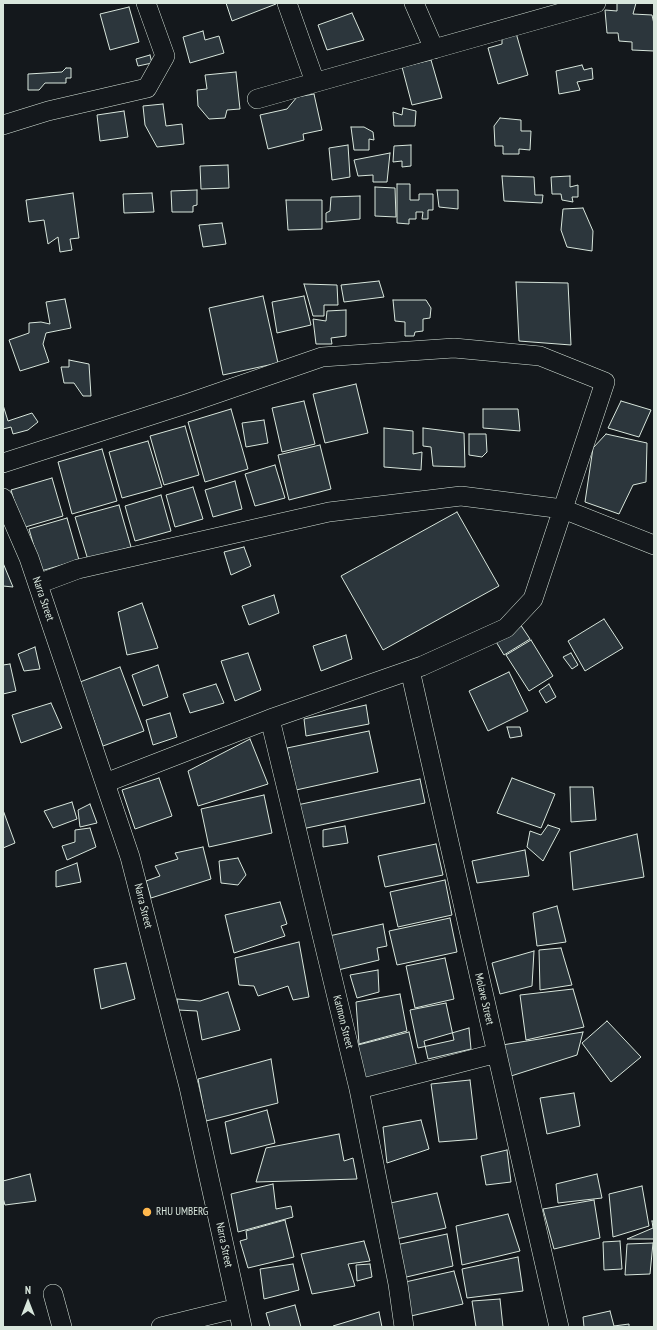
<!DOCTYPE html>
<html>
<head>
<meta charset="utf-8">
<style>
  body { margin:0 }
  #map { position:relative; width:657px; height:1330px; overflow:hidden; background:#14181c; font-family:"PT Sans Narrow",sans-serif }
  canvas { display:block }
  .frame { position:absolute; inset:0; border:4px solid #d8e6dc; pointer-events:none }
  .north { position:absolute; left:8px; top:1282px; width:40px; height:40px; -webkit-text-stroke:3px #14181c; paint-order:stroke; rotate:0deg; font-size:11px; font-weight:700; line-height:16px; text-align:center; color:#d8e6dc }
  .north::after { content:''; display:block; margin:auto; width:14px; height:18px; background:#d8e6dc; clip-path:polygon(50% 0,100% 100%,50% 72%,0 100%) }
</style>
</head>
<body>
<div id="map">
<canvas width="657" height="1330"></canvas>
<div class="frame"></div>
<div class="north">N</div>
</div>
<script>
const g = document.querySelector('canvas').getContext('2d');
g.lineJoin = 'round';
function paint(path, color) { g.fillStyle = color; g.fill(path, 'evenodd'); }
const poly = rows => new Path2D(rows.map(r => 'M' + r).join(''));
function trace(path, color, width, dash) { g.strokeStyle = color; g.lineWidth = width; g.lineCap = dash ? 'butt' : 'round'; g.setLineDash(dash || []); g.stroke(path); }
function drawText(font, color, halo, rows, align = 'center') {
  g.font = font + ' "PT Sans Narrow",sans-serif'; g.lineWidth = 3; g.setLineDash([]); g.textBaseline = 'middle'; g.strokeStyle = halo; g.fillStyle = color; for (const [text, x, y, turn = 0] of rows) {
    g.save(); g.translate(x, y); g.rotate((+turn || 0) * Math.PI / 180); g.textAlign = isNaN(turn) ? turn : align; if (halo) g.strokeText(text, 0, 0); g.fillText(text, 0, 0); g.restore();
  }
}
const building = poly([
  [226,3,275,3,276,4,232,21,226,3],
  [617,3,636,3,633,14,652,15,654,24,654,51,632,50,632,42,619,41,618,33,607,33,605,10,617,11,617,3],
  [129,7,139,42,110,50,100,14,129,7],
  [352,13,364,40,327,50,318,25,352,13],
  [203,31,205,40,219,36,224,53,190,63,183,37,203,31],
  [516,33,528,75,498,84,488,48,502,44,502,37,516,33],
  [150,55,152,63,138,66,136,59,150,55],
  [431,60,442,98,412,105,402,67,431,60],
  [582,65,584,70,592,68,593,79,577,82,580,90,559,94,556,71,582,65],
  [66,68,71,68,71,78,66,78,66,83,45,83,39,90,28,90,28,74,62,72,66,68],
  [236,72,240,109,227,110,225,118,209,119,198,106,197,90,207,89,205,75,236,72],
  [314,94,322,130,303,134,304,140,268,149,260,115,287,109,297,97,314,94],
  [163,104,166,126,182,124,184,144,157,147,145,125,143,106,163,104],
  [403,108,416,111,415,126,394,126,393,112,402,115,403,108],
  [124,111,128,137,100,141,97,115,124,111],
  [500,118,521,120,521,131,531,131,530,150,519,149,519,154,503,154,503,146,495,146,494,126,500,118],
  [351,127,364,127,373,132,374,140,369,139,369,150,354,150,351,127],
  [348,145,350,177,332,180,329,148,348,145],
  [411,145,411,166,402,167,402,161,393,162,394,146,411,145],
  [390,153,387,182,373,182,373,175,358,176,354,160,390,153],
  [228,165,229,188,201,189,200,166,228,165],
  [502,176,534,177,535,195,543,195,542,203,504,201,502,176],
  [570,176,570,187,578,185,578,197,572,197,573,202,562,200,561,194,552,194,551,177,570,176],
  [397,184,410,184,410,200,419,200,419,194,433,194,433,210,428,210,428,219,422,219,423,212,416,212,416,219,409,219,409,224,397,223,397,184],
  [375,187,395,188,396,217,375,216,375,187],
  [197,190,197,205,193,206,193,212,172,212,171,191,197,190],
  [437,190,458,190,458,209,439,207,437,190],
  [73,193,79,238,70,239,72,250,60,252,58,237,48,244,44,220,29,222,26,200,73,193],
  [152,193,154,212,124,213,123,194,152,193],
  [360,196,360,219,326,222,326,213,330,211,331,197,360,196],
  [286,200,322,200,322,229,288,230,286,200],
  [583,208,593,231,592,251,567,247,561,230,563,209,583,208],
  [222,223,226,244,203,247,199,225,222,223],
  [379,281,384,297,344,302,341,285,379,281],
  [516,282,568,283,571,345,519,341,516,282],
  [304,284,337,285,338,305,324,305,324,316,313,316,304,284],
  [263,296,278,363,223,375,209,308,263,296],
  [304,296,311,325,277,333,272,302,304,296],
  [65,299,71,328,46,333,43,344,49,362,20,371,9,340,29,333,29,323,41,322,50,324,46,302,65,299],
  [393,300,426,300,431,308,430,318,423,319,423,331,415,332,414,336,405,336,405,322,395,321,393,300],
  [346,310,346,336,331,338,332,344,316,344,313,319,326,321,327,311,346,310],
  [69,360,89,364,91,396,83,396,74,383,64,383,61,367,69,367,69,360],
  [356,384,368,433,325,443,313,394,356,384],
  [304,401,315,444,282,452,272,408,304,401],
  [621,401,651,410,639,437,608,428,621,401],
  [3,405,8,421,32,413,38,422,28,430,13,434,11,427,3,429,3,405],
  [231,409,248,469,205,482,188,422,231,409],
  [483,409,518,409,520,431,483,428,483,409],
  [264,420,268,443,246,447,242,423,264,420],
  [185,426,199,475,164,485,150,436,185,426],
  [384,428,413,431,413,454,422,452,421,470,384,467,384,428],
  [423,428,464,433,465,467,433,466,431,447,423,446,423,428],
  [469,434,486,434,487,452,482,457,469,455,469,434],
  [606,434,647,443,646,482,633,485,619,514,585,502,593,448,606,434],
  [148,441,162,487,122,498,109,452,148,441],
  [320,445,331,489,289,500,278,455,320,445],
  [102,449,117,501,72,514,58,462,102,449],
  [275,465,285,498,255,506,245,474,275,465],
  [52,478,63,516,22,528,11,490,52,478],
  [235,481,242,509,213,517,205,490,235,481],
  [193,487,203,519,175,527,166,495,193,487],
  [161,495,171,531,135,541,125,506,161,495],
  [119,505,131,547,88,560,75,517,119,505],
  [457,512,499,586,383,650,341,576,457,512],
  [67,518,79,560,41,571,29,529,67,518],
  [244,547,251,566,231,575,224,552,244,547],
  [3,563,13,587,3,586,3,563],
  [274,595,279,613,249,625,242,606,274,595],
  [142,603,158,648,127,655,118,612,142,603],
  [604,619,623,648,585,671,568,641,604,619],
  [520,624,530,639,504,655,495,640,520,624],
  [346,635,352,659,321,671,313,646,346,635],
  [531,640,553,676,529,691,506,655,531,640],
  [35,647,40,669,24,671,18,654,35,647],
  [248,653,261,690,235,701,221,661,248,653],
  [571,653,578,665,572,669,563,657,571,653],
  [10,664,16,691,3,694,3,665,10,664],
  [158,665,168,697,143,706,132,675,158,665],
  [120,667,144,731,103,746,80,682,120,667],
  [509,672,528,711,488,731,469,691,509,672],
  [216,684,224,703,190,713,183,694,216,684],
  [549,684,556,697,546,703,539,691,549,684],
  [51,703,62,728,21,743,12,715,51,703],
  [366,705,369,724,306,736,304,719,366,705],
  [170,713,177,737,153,745,146,720,170,713],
  [507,727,520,727,522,736,510,738,507,727],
  [369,731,378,772,296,790,287,748,369,731],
  [250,739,268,784,198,806,188,771,250,739],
  [159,778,172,816,135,829,122,790,159,778],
  [512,778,555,794,541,828,497,813,512,778],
  [420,779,425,803,302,829,297,805,420,779],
  [570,787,593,787,596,820,571,822,570,787],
  [264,795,272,833,209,847,201,809,264,795],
  [72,802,77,819,53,828,44,811,72,802],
  [90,804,97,823,80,827,78,810,90,804],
  [3,810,15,843,3,848,3,810],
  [548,825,560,829,543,861,527,847,530,831,541,835,548,825],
  [345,826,348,843,323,847,323,830,345,826],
  [90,828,96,847,67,860,62,846,75,842,75,830,90,828],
  [637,834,644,877,573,890,570,852,637,834],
  [436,844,443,875,385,887,378,856,436,844],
  [203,847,211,879,151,898,146,881,160,876,155,866,178,859,175,853,203,847],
  [525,850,529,876,477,883,472,861,525,850],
  [238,858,246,875,238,885,221,883,219,861,238,858],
  [77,863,81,882,56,887,56,871,77,863],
  [445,880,452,915,398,927,390,892,445,880],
  [280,902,287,924,281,926,285,936,234,953,225,915,280,902],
  [557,906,566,942,537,946,533,913,557,906],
  [450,918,457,952,397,965,389,931,450,918],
  [383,924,387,946,377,948,379,960,334,971,329,936,383,924],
  [299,942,309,997,293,1000,288,986,258,996,254,986,239,985,235,958,299,942],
  [561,948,572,985,540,990,539,950,561,948],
  [534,951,532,986,500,994,492,963,534,951],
  [445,958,454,999,415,1008,406,966,445,958],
  [126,963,135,999,101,1009,94,969,126,963],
  [378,970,379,992,357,998,350,975,378,970],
  [573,989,584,1027,526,1040,520,995,573,989],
  [228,992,240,1030,202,1040,197,1011,178,1010,177,999,200,1001,228,992],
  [400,994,407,1031,359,1044,356,1002,400,994],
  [446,1003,454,1040,418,1048,410,1010,446,1003],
  [607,1021,641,1057,611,1082,582,1043,607,1021],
  [469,1028,471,1049,428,1059,424,1041,469,1028],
  [409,1032,417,1067,363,1080,354,1046,409,1032],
  [583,1032,577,1055,511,1076,502,1045,583,1032],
  [271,1059,278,1103,206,1121,198,1079,271,1059],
  [470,1080,477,1139,439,1142,431,1084,470,1080],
  [574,1093,580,1126,547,1134,540,1098,574,1093],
  [267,1110,275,1143,231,1154,225,1122,267,1110],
  [421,1120,429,1149,387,1163,383,1127,421,1120],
  [339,1134,344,1161,353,1158,357,1179,256,1182,266,1148,339,1134],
  [507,1150,511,1182,486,1185,481,1156,507,1150],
  [30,1174,36,1201,5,1205,3,1198,3,1181,30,1174],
  [597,1174,602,1198,558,1203,556,1184,597,1174],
  [273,1184,276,1209,291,1206,293,1217,238,1232,231,1194,273,1184],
  [642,1186,649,1226,613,1237,609,1194,642,1186],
  [437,1193,446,1228,392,1240,386,1204,437,1193],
  [594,1200,600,1238,554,1249,543,1209,594,1200],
  [508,1214,520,1251,462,1265,456,1226,508,1214],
  [285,1220,294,1257,248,1268,240,1241,247,1239,246,1231,285,1220],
  [652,1221,654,1221,654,1239,627,1239,653,1228,652,1221],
  [447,1234,453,1266,398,1279,396,1245,447,1234],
  [364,1241,370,1261,348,1264,355,1286,312,1294,301,1254,364,1241],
  [620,1241,622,1269,604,1270,603,1242,620,1241],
  [653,1243,650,1274,625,1275,627,1244,653,1243],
  [518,1257,523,1291,467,1298,462,1269,518,1257],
  [293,1264,299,1290,264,1299,260,1269,293,1264],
  [370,1264,372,1277,357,1281,356,1265,370,1264],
  [454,1271,463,1304,411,1316,401,1283,454,1271],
  [500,1299,503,1327,476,1327,472,1301,500,1299],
  [295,1305,301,1327,270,1327,266,1313,295,1305],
  [610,1311,614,1326,629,1324,629,1327,584,1327,583,1317,610,1311],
  [379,1312,382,1327,334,1327,333,1326,379,1312]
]);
paint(building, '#2c363c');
trace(building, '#d8e6dc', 1);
const street = poly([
  [287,3,315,82],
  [414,3,434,49],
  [257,99,596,3],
  [3,125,48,111,147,88,165,56,146,3],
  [3,463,186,404,322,357,454,348,540,356,605,382,533,599,506,628,422,666,270,719,105,783],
  [3,498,29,558,130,857,189,1087,242,1327],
  [38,584,78,569,329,512,461,496,563,509,654,545],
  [410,670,559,1327],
  [270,719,359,1089,398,1284,404,1327],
  [359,1089,497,1053],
  [53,1294,62,1327],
  [161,1327,238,1308]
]);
trace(street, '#d8e6dc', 20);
trace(street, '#14181c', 19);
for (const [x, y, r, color] of [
  [147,1212,5,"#ffb74d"]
]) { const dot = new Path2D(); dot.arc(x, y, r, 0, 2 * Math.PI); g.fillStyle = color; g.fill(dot); trace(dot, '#14181c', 1.5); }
drawText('11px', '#d8e6dc', '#14181c', [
  ["Narra Street",43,599,71],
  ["Narra Street",143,906,76],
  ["Molave Street",484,999,77],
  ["Katmon Street",343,1022,76],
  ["Narra Street",224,1245,78]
]);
drawText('11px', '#d8e6dc', '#14181c', [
  ["RHU UMBERG",156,1212]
], 'left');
</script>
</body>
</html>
